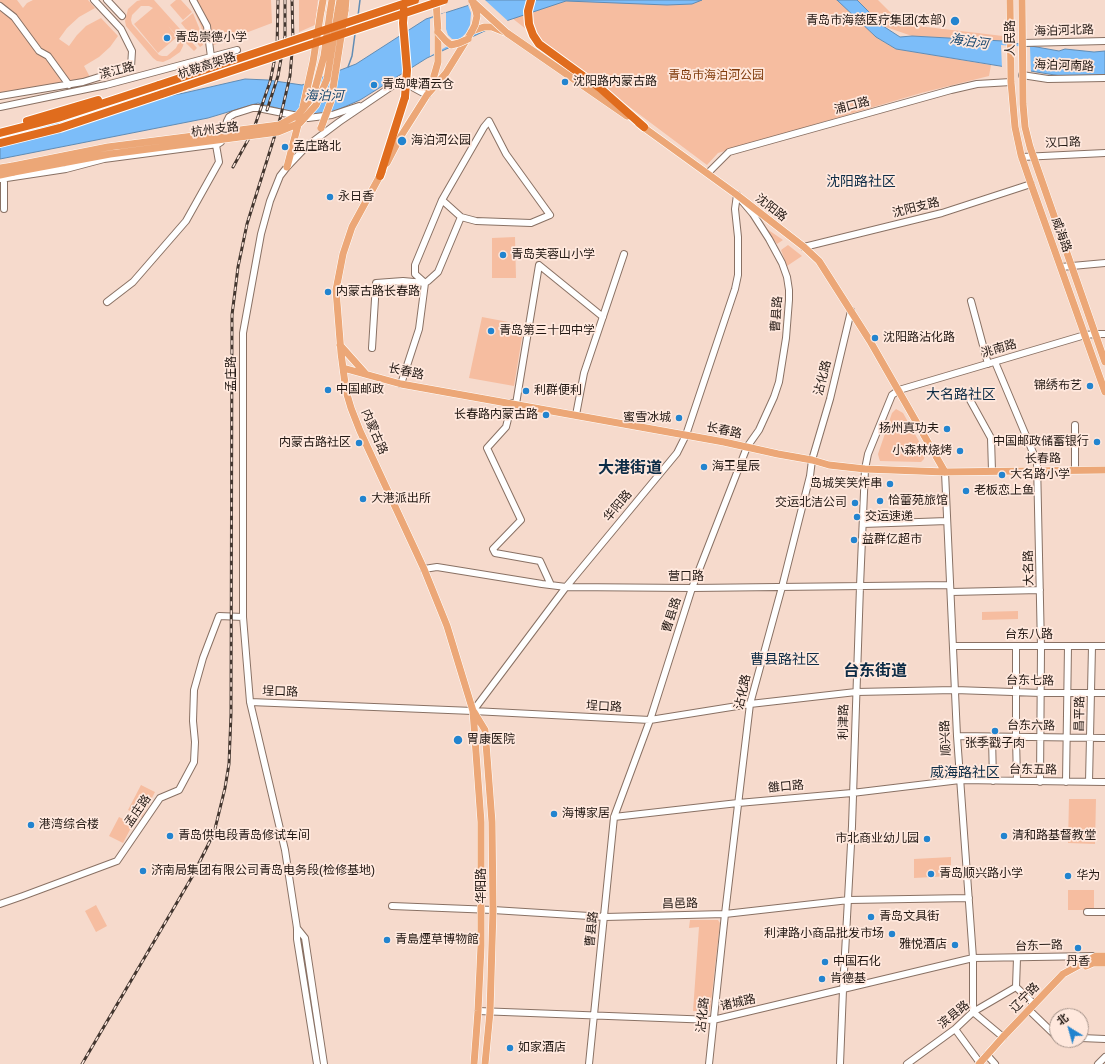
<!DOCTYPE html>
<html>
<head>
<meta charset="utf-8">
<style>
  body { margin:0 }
  #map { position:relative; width:1105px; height:1064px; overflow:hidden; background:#f6dacc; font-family:Arial,"Noto Sans SC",sans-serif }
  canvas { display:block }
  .north { position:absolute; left:1049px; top:1008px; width:40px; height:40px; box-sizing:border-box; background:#ffe8dd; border:1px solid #a7958c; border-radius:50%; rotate:323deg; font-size:11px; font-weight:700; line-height:16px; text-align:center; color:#221813 }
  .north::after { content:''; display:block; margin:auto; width:14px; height:18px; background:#2284cf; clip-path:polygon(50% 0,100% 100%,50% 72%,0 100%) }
</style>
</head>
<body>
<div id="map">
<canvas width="1105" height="1064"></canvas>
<div class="north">北</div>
</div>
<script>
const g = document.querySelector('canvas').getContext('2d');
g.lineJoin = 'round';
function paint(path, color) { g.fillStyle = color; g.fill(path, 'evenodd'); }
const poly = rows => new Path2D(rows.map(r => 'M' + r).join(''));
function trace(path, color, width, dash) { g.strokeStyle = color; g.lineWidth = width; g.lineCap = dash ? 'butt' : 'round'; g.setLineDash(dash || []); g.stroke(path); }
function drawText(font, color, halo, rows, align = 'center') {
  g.font = font + ' Arial,"Noto Sans SC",sans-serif'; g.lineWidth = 3.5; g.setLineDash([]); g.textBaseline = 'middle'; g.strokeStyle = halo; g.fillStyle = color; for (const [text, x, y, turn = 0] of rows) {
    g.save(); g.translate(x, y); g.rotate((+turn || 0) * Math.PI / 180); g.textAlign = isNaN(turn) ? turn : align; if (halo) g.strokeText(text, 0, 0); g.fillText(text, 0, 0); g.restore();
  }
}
paint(poly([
  [0,0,17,0,23,8,27,3,33,0,88,0,95,8,79,17,67,28,59,39,69,46,77,35,86,26,101,18,118,36,110,47,99,57,84,66,90,77,0,95],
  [141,0,154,0,197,48,194,51,184,41,183,46,180,52,170,59,163,62,157,61,153,58,126,26,125,21,128,9,137,1],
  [141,6,149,6,153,8,134,24,158,53,177,37,168,26,178,37,178,44,176,48,167,56,162,56,159,55,132,24,131,20,132,15],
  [176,0,181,0,192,12,183,20,170,5],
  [189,0,271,0,272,23,206,48,201,26],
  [299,0,318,0,315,25,299,32],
  [489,0,837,0,876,37,896,49,991,65,989,76,921,93,718,153,707,165,540,40],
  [857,0,878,0,894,16,918,26,1003,36,1003,41,912,36,883,26],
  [193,13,200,30,203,45,200,47,181,23],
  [767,229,783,240,777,244,766,230],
  [515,237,516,278,492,278,492,238],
  [788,245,802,256,787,266,781,250],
  [482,317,524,325,514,386,469,378],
  [896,409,903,413,925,452,924,459,921,462,880,461,879,458,878,454,892,413],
  [1018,611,1018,619,982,620,982,612],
  [141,785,155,792,142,817,128,810],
  [1069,799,1096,799,1095,844,1068,843],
  [119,817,133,824,123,843,109,836],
  [951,857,951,876,914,878,914,859],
  [1068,890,1094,890,1094,910,1068,910],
  [96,905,107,926,96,932,85,911],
  [690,920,718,920,720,923,710,1011,693,1011,699,927,689,928]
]), '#f6bda0');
const water = poly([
  [485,0,702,0,692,4,667,5,566,1,506,21,427,58,360,100,328,114,311,117,258,103,208,118,0,159,0,130,184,93,245,79,268,80,302,85,356,64,426,19,485,0],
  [837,0,857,0,883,26,900,37,912,36,1003,41,1059,51,1065,49,1094,52,1105,51,1105,75,1067,77,896,49,876,37,837,0]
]);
paint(water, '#7cbdf9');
trace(water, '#618cb4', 1);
paint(poly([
  [481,0,485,0,509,22,460,39,430,56,430,19,446,12,446,29,448,35,452,39,460,39,466,33,470,25,471,13,468,5],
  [1001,45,1030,47,1031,73,1002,68]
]), '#f6dacc');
trace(poly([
  [358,16,360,0],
  [348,67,352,56,355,34]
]), '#618cb4', 1.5);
const minor = poly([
  [107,0,122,16],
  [193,0,207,26,211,57],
  [0,6,14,17,39,51,48,56,69,85],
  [1023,43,1105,41],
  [1022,75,1048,79,1105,78],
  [0,96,83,82,131,67,132,51,121,29,94,0],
  [0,107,106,85,237,50],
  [1022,157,1105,153],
  [708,173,729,152,951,90,977,84,1011,82],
  [0,179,66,169,104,159,218,144,221,142,227,121,229,117,234,114,253,108,258,108,308,118,332,115,359,106],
  [4,209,4,179],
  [804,247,942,213,1031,184],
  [1061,267,1105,263],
  [971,301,988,364],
  [107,302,133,282,186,221,219,162,216,145],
  [372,348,376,283,403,281,425,283,428,281,438,272,461,217],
  [995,362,1037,462,1041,648,1040,782],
  [401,384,419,329,425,283,415,274,415,265,442,200,484,127,489,121,506,154,550,215,531,223,476,221,461,217,442,200],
  [970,400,991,438,992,471],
  [512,403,506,427,487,448,521,520,493,549,495,553,540,561,551,585],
  [516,404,539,265,603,317],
  [576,415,584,373,624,254],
  [1075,425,1075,470],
  [945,472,957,736,973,958,973,1012,1003,1037],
  [863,524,947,521],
  [424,569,437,567,542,584,566,587,692,588,950,585],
  [951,592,1040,590],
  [953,646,1105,646],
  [1016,646,1016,737,1017,781],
  [250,702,473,711,650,720,750,704,856,692,955,690,1041,693,1105,693],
  [473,711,566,587,677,453,686,435,735,289,738,275,738,237,735,209,737,195],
  [957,736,1105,738],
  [992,737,993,781],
  [1066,782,1068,646],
  [1089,782,1092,646],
  [614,817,738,803,852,793,960,780,1105,782],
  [0,904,23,896,117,861,160,798,179,790,194,762,195,742,193,721,194,690,203,658,219,616,243,617],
  [392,906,493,910,605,917,725,914,849,900,969,898],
  [1087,912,1105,912],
  [297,928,305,938,324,1064],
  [1017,958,1016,987,1034,1004],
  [1029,1010,1057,1037],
  [478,1011,713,1020,973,958,1095,956],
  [955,1029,980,1063],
  [1081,1038,1105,1039],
  [987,1055,995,1064],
  [317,1064,297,939,297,928,285,850,250,702,243,617,243,333,261,234,270,201,280,176,287,167,307,146,339,122,398,82,403,82,427,95],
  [589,1064,614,817,650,720,692,588,747,447,759,430,774,397,779,382,786,338,789,300,789,290,787,277,782,263,769,239,753,214,742,201],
  [709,1064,725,914,750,704,782,587,810,476,812,460,830,399,851,311],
  [840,1064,843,990,852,826,860,586,865,469,868,454,892,395,899,390,1085,335,1096,334,1105,334],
  [907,1064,955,1029,973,1012,1016,987],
  [1098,1064,1105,1057]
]);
const major = poly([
  [1010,0,1011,82,1015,127,1021,155,1031,184,1105,392],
  [1022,0,1023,104,1025,127,1030,147,1105,362],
  [321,11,323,0],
  [338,11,340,0],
  [345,11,346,0],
  [330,13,332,0],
  [429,90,434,76,438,62,438,32,436,0],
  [639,124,737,195,804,247,819,261,870,341,945,472],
  [387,163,401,136,427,95,446,73,472,31,484,27,492,27,507,33,627,116],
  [0,168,13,166],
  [382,172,352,227,343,254,336,290,341,353,346,391,351,408,360,431,424,569,447,626,473,711,481,822,481,946,478,1011,474,1064],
  [0,175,14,172],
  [340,345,365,373],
  [343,368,401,384,724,442,778,454,812,460,829,465,865,469,945,472,1105,470],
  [474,712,485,730,492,822,493,910,490,1012,485,1064],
  [1086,966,1093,963,1105,963],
  [979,1064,1003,1037,1063,974,1096,956,1105,956]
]);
const highway = poly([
  [531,0,528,11,529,24,533,35,539,44,601,89,644,127],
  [27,121,98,100],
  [0,133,58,118,159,85],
  [0,143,60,128,162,94],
  [380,176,405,97]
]);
trace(minor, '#897164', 8);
trace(major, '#fff', 8);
trace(highway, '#fff', 10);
trace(minor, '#fff', 6);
trace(major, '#eca777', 7);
trace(highway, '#e06c1d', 8);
const rail = poly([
  [267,110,278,76,285,36,285,0],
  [233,167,253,131,270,82,277,48,278,0],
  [82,1064,192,877,214,833,225,788,229,764,231,714,232,315,238,267,247,224,280,119,290,76,293,40,292,0]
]);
trace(rail, '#43362f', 3);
trace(rail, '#ffe8dd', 1.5, [4.5]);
const majorBridge = poly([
  [472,1,507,33],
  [472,31,475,25,477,16,476,11,473,3],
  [438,32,446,41,451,45,459,43,468,39],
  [303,107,313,62,321,11],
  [321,128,331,101,345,11],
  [13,166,108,147,279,125,298,115,313,96,324,56,330,13],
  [287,167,299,121],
  [14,172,110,154,278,132,300,123,316,105,327,79,338,11]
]);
const highwayBridge = poly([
  [404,10,403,23,407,70,405,97],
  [159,85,415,0],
  [162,94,444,0]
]);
trace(majorBridge, '#fff', 8, []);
trace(highwayBridge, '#fff', 10, []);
trace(majorBridge, '#eca777', 7);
trace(highwayBridge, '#e06c1d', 8);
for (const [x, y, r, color] of [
  [955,21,5,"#2284cf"],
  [167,38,4,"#2284cf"],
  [565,82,4,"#2284cf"],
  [374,85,4,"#2284cf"],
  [402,141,5,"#2284cf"],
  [285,147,4,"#2284cf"],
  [330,197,4,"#2284cf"],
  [503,255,4,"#2284cf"],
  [328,292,4,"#2284cf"],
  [491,331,4,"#2284cf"],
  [875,338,4,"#2284cf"],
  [1090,386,4,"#2284cf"],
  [328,390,4,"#2284cf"],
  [526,391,4,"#2284cf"],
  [546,415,4,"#2284cf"],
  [679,418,4,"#2284cf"],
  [947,429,4,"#2284cf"],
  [1097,442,4,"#2284cf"],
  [359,443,4,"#2284cf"],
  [960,451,4,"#2284cf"],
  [704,467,4,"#2284cf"],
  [1002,475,4,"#2284cf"],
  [890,484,4,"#2284cf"],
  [966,491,4,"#2284cf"],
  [363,499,4,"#2284cf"],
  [880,501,4,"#2284cf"],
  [855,503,4,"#2284cf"],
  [857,517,4,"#2284cf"],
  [854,540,4,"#2284cf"],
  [995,731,4,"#2284cf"],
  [458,740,5,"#2284cf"],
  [554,814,4,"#2284cf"],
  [31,825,4,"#2284cf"],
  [170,836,4,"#2284cf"],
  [1004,836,4,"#2284cf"],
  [927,839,4,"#2284cf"],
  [143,871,4,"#2284cf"],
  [931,874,4,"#2284cf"],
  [1068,876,4,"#2284cf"],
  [871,917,4,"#2284cf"],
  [892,934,4,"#2284cf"],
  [387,940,4,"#2284cf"],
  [955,945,4,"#2284cf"],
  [1078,948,4,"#2284cf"],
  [825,962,4,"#2284cf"],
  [822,979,4,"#2284cf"],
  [510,1048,4,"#2284cf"]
]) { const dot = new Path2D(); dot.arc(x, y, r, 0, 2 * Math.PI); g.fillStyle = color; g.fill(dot); trace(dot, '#ffe8dd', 1.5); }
drawText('12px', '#221813', '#ffe8dd', [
  ["青岛市海慈医疗集团(本部)",946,21,"right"],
  ["青岛崇德小学",175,38],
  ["沈阳路内蒙古路",573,82],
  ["青岛啤酒云仓",382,85],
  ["海泊河公园",411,141],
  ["孟庄路北",293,147],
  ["永日香",338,197],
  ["青岛芙蓉山小学",511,255],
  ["内蒙古路长春路",336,292],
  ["青岛第三十四中学",499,331],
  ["沈阳路沾化路",883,338],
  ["锦绣布艺",1082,386,"right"],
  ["中国邮政",336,390],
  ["利群便利",534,391],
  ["长春路内蒙古路",538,415,"right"],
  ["蜜雪冰城",671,418,"right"],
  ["扬州真功夫",939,429,"right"],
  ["中国邮政储蓄银行",1089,442,"right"],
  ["内蒙古路社区",351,443,"right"],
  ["小森林烧烤",952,451,"right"],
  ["海王星辰",712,467],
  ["大名路小学",1010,475],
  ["岛城笑笑炸串",882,484,"right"],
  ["老板恋上鱼",974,491],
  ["大港派出所",371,499],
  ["恰蕾苑旅馆",888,501],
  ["交运北洁公司",847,503,"right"],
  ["交运速递",865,517],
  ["益群亿超市",862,540],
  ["胃康医院",467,740],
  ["张季戳子肉",995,744,"center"],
  ["海博家居",562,814],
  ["港湾综合楼",39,825],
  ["青岛供电段青岛修试车间",178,836],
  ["清和路基督教堂",1012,836],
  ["市北商业幼儿园",919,839,"right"],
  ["济南局集团有限公司青岛电务段(检修基地)",151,871],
  ["青岛顺兴路小学",939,874],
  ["华为",1076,876],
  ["青岛文具街",879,917],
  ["利津路小商品批发市场",884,934,"right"],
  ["青島煙草博物館",395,940],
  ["雅悦酒店",947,945,"right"],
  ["中国石化",833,962],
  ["丹香",1078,962,"center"],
  ["肯德基",830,979],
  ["如家酒店",518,1048]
], 'left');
drawText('12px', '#221813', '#ffe8dd', [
  ["海泊河北路",1064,31,-2],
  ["人民路",1011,38,-90],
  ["杭鞍高架路",207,66,-18],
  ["海泊河南路",1064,66,2],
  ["滨江路",117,71,-14],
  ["浦口路",852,106,-15],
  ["杭州支路",215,130,-7],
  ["汉口路",1063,143,-2],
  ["沈阳路",771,208,38],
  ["沈阳支路",916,208,-14],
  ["威海路",1061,235,70],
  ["曹县路",777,314,-86],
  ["洮南路",999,349,-16],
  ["长春路",406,372,12],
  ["孟庄路",232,374,-90],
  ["沾化路",823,378,-76],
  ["长春路",724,431,11],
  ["内蒙古路",374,432,67],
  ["长春路",1043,459,-1],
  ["华阳路",618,506,-50],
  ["大名路",1029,568,-91],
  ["营口路",686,577],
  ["曹县路",672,615,-72],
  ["台东八路",1029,635],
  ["台东七路",1030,681,1],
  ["埕口路",280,692,2],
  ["沾化路",743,692,-77],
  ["埕口路",604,707,3],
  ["昌平路",1080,714,-89],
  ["利津路",844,722,-89],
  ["台东六路",1031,726,1],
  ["顺兴路",946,738,-93],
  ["台东五路",1033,770,1],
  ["雒口路",786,787,-5],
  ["孟庄路",138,811,-55],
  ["华阳路",482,886,-90],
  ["昌邑路",680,904,-1],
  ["曹县路",592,929,-84],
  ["台东一路",1039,946,-2],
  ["辽宁路",1025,998,-46],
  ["诸城路",738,1003,-13],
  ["沾化路",703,1015,-84],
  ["滨县路",954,1015,-39]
]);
drawText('12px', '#803a0a', '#ffe8dd', [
  ["青岛市海泊河公园",716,76]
]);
drawText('italic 13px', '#19486f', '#ffe8dd', [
  ["海泊河",969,42,8],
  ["海泊河",324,96]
]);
drawText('14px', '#0d2c46', '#ffe8dd', [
  ["沈阳路社区",861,182],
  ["大名路社区",961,395],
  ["曹县路社区",785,660],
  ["威海路社区",965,773]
]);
drawText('bold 16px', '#0d2c46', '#ffe8dd', [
  ["大港街道",630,469],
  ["台东街道",875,672]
]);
</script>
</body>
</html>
